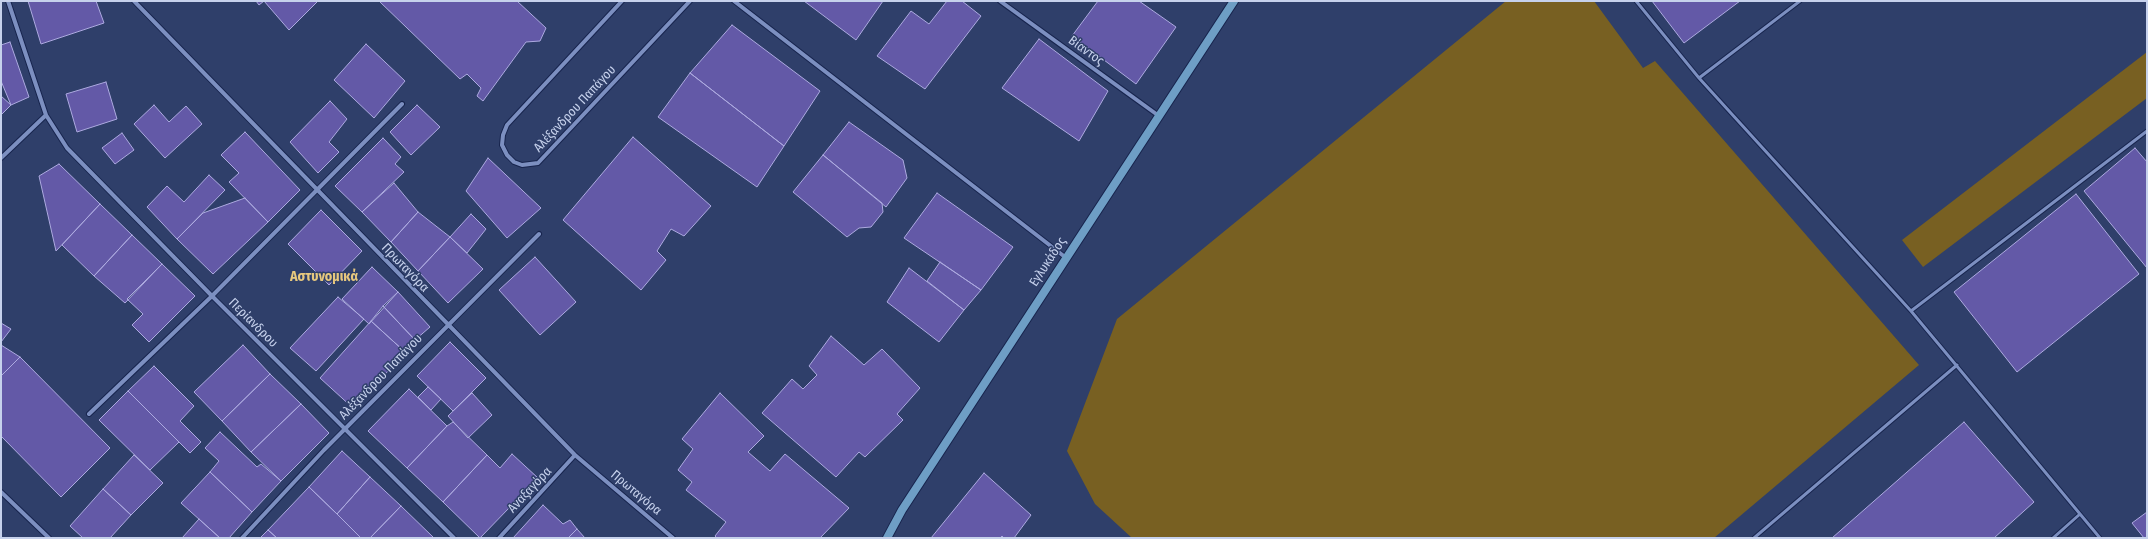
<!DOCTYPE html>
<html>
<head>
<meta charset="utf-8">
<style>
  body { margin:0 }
  #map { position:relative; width:2148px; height:539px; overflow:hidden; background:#2f3f6a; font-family:"Fira Sans Condensed",sans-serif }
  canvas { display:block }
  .frame { position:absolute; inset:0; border:2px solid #c6d1ec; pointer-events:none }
</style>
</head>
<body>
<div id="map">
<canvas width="2148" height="539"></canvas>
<div class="frame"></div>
</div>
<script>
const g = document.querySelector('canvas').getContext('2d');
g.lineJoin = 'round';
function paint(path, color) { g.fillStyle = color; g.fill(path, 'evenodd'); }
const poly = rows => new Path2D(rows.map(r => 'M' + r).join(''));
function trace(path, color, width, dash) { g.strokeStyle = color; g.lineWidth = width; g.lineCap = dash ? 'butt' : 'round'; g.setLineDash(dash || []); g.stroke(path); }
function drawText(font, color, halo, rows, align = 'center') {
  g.font = font + ' "Fira Sans Condensed",sans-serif'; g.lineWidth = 3; g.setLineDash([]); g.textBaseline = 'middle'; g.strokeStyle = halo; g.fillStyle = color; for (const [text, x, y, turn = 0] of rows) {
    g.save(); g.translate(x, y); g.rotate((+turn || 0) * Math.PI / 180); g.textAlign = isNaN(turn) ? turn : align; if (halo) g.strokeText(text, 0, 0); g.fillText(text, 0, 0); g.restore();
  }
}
paint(poly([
  [1506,1,1594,1,1643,68,1655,61,1919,365,1714,538,1132,538,1095,504,1067,451,1117,319],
  [2147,52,2147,98,1923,267,1902,240]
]), '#786022');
const building = poly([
  [28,1,96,1,104,23,41,44,28,1],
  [256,1,318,1,289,30,264,1,259,5,256,1],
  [379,1,517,1,546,28,540,41,526,42,483,101,477,96,481,88,467,74,460,79,379,1],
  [804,1,883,1,856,40,804,1],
  [947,1,962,1,981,16,925,89,877,56,911,11,929,24,947,1],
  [1098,1,1139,1,1176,27,1136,84,1072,36,1098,1],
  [1652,1,1740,1,1684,43,1652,1],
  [732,25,820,91,784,146,690,73,732,25],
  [1039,39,1108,91,1079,141,1002,88,1039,39],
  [10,42,29,97,11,105,1,81,1,45,10,42],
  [366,44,405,81,374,118,334,80,366,44],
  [690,73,784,146,757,187,658,117,690,73],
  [106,82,117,119,77,132,66,94,106,82],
  [1,96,11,105,1,115,1,96],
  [330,101,347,119,329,142,339,152,318,173,290,142,330,101],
  [154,105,169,122,186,106,202,124,165,158,134,124,154,105],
  [417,105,440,127,411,155,390,132,417,105],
  [849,122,903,160,907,178,886,207,823,155,849,122],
  [245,132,300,190,268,222,229,182,239,173,221,155,245,132],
  [122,133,134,150,115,164,102,148,122,133],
  [633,137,711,206,684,236,671,229,657,251,666,260,641,290,563,220,633,137],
  [383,138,401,157,395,164,404,172,362,212,335,186,383,138],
  [2135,148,2147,162,2147,268,2084,191,2135,148],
  [823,155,882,203,883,212,871,227,859,228,847,237,793,192,823,155],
  [488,158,541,208,507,238,466,191,488,158],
  [59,164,100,204,56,251,39,176,59,164],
  [209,175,225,190,177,239,147,207,167,186,184,202,209,175],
  [394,183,418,212,391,242,362,212,394,183],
  [937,193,1013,247,981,290,904,238,937,193],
  [2076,194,2139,274,2017,372,1954,292,2076,194],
  [245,198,268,222,213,274,177,239,203,213,245,198],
  [100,204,132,235,94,276,62,245,100,204],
  [321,210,362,251,329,285,288,244,321,210],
  [418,212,450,237,418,271,391,242,418,212],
  [471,214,486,229,467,253,450,237,471,214],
  [132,235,162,264,125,303,94,276,132,235],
  [450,237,483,269,448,303,418,271,450,237],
  [535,257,576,302,540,335,499,290,535,257],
  [940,262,981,290,964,310,927,281,940,262],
  [162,264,195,296,149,342,132,325,143,314,127,299,162,264],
  [372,267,398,292,369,324,342,299,372,267],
  [909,268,964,310,939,342,887,302,909,268],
  [398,292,430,327,415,340,383,306,398,292],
  [338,297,364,319,316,371,290,348,338,297],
  [383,306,415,340,405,352,371,321,383,306],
  [371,321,405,352,354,409,320,378,371,321],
  [1,323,11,329,1,342,1,323],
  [831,336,864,365,882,349,920,388,897,414,903,420,865,457,859,452,836,477,762,413,792,379,803,389,817,375,809,366,831,336],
  [450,342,486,378,453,411,417,376,450,342],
  [1,345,20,357,1,376,1,345],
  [243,345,270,374,222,421,194,392,243,345],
  [20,357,110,448,61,497,1,436,1,376,20,357],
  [154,366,194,406,180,421,201,442,190,453,128,391,154,366],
  [270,374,301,404,251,452,222,421,270,374],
  [428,387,441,399,431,410,418,397,428,387],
  [409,389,447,426,407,468,368,431,409,389],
  [128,391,179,442,150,470,99,420,128,391],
  [472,393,492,415,468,438,448,416,472,393],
  [720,393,764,436,748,452,770,471,785,454,849,508,820,538,717,538,715,536,726,522,686,490,692,482,678,470,693,449,682,439,720,393],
  [301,404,329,433,281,481,251,452,301,404],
  [453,422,487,455,443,502,407,468,447,426,453,422],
  [1964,422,2034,502,1994,538,1832,538,1964,422],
  [220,432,257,467,261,464,281,481,252,512,210,472,219,461,205,448,220,432],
  [342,451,370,477,337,514,309,487,342,451],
  [512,454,538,478,480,538,443,502,487,455,500,468,512,454],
  [134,455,163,483,131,515,103,489,134,455],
  [210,472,252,512,229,538,220,538,181,503,210,472],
  [984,473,1031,515,1014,538,1004,538,1002,536,1000,538,931,538,984,473],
  [370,477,401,506,370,538,361,538,337,514,370,477],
  [309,487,337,514,361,538,277,538,268,530,309,487],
  [103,489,131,515,110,538,83,538,70,526,103,489],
  [543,505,563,524,570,520,577,529,568,538,513,538,543,505],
  [401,506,433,537,432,538,370,538,401,506],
  [2147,512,2147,538,2144,538,2132,523,2147,512],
  [199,519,220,538,182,538,199,519],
  [577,529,585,538,568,538,577,529],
  [268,530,277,538,260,538,268,530]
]);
paint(building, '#6359a7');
trace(building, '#adaae0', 1);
const lane = poly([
  [1636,1,1699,78,1911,311,2100,538],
  [1699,78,1800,1],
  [1911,311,2147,131],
  [1754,538,1957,365],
  [2053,538,2080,514]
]);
const street = poly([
  [8,1,46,115,67,148,212,296,454,538],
  [134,1,575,455,673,538],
  [622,1,507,125,503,135,502,145,507,155,514,162,522,165,538,163,690,1],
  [734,1,1065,257],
  [1000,1,1159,116],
  [1,158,46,115],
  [89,414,212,296,402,104],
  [1,492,49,538],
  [242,538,324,450,539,234],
  [499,538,575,455]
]);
const secondary = poly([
  [887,538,902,510,1234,1]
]);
trace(lane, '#17244d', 5);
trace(street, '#17244d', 6);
trace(secondary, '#17244d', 10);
trace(lane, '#7c8fc0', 3);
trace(street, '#7c8fc0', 4);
trace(secondary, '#6e9ec5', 8);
drawText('13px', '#c6d1ec', '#2f3f6a', [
  ["Βίαντος",1086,51,36],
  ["Αλέξανδρου Παπάγου",575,109,-47],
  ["Εγλυκάδος",1048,262,-57],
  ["Πρωταγόρα",405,268,46],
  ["Περίανδρου",253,323,45],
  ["Αλέξανδρου Παπάγου",381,377,-46],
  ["Αναξαγόρα",530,490,-47],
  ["Πρωταγόρα",636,493,40]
]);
drawText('bold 14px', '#e7c87e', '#2f3f6a', [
  ["Αστυνομικά",324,277]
]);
</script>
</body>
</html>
